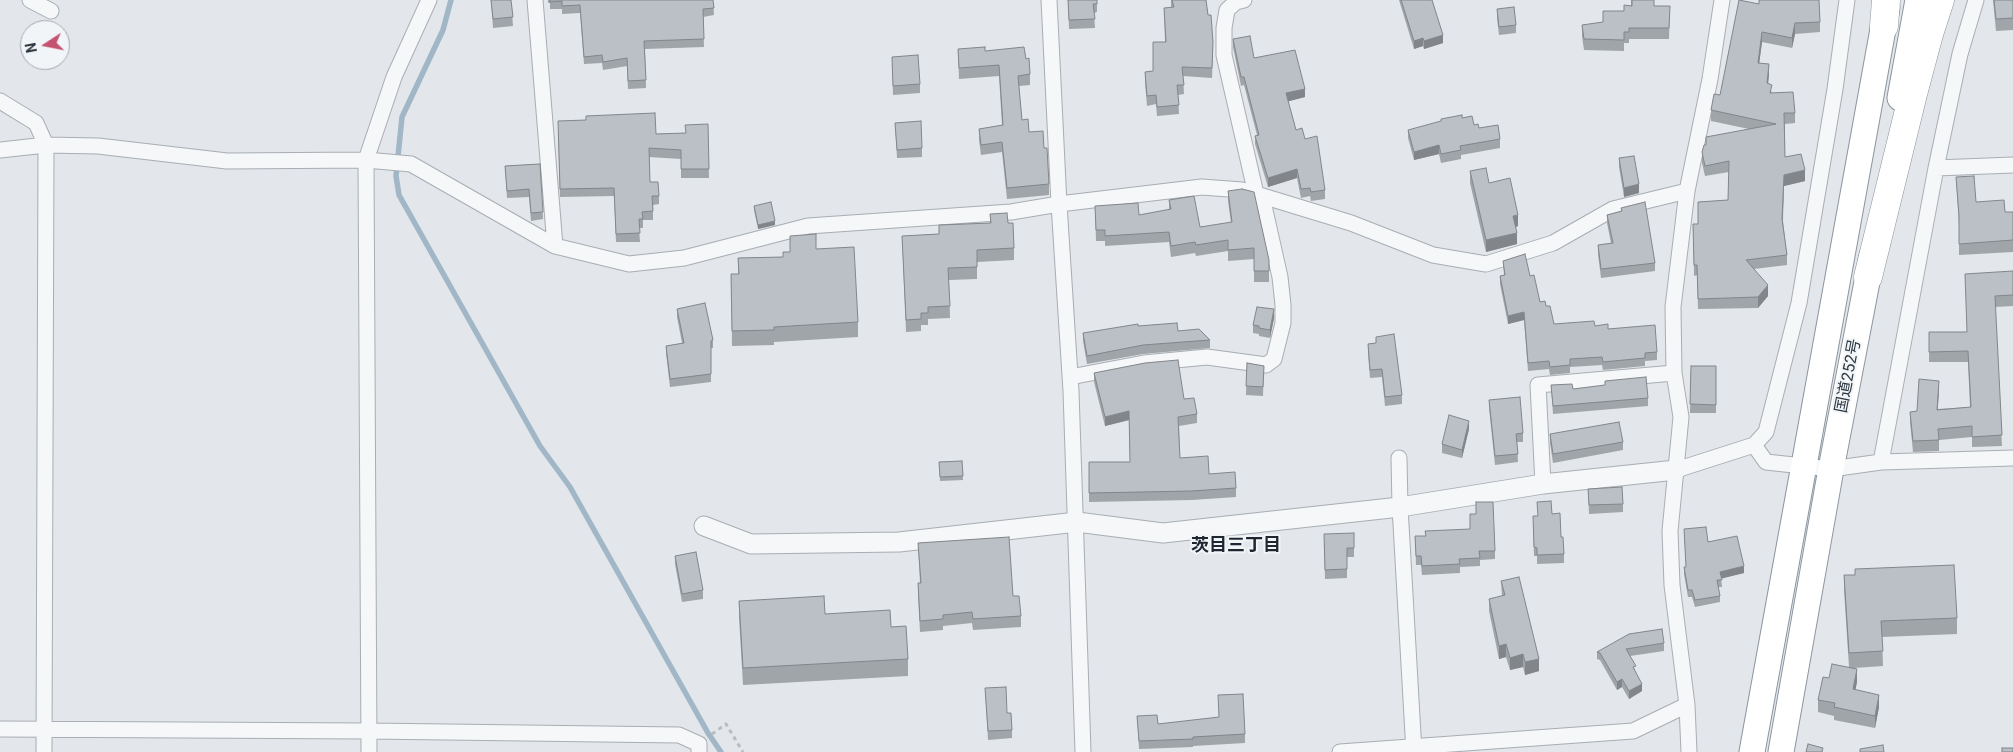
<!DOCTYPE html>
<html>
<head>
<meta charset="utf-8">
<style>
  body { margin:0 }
  #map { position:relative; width:2013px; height:752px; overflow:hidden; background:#e3e6ea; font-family:Roboto,sans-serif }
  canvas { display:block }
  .north { position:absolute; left:20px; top:20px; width:50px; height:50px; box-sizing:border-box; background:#f2f5f7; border:1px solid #a3a9ae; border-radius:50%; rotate:259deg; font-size:14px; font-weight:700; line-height:20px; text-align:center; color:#2c3640 }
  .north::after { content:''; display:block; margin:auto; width:18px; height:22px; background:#c45270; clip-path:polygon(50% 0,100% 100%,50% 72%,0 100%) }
</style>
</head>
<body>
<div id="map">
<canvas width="2013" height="752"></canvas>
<div class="north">N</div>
</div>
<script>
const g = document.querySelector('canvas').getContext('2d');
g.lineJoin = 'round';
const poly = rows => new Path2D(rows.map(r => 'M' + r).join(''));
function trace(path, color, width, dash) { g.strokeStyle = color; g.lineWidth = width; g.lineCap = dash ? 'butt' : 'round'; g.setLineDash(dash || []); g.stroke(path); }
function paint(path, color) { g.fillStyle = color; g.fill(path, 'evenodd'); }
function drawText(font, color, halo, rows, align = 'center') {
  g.font = font + ' Roboto,"Noto Sans JP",sans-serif'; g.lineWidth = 4; g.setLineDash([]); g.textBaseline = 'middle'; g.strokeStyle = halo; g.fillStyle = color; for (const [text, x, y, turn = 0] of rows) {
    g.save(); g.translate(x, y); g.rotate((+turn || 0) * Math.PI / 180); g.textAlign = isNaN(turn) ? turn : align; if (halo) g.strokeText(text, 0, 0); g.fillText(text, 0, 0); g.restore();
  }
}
trace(poly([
  [451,0,443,30,402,117,396,176,399,195,540,446,570,487,708,733,721,752]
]), '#a1b7c7', 5.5);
const minor = poly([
  [30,0,51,11],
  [535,0,555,246],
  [1049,0,1059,204,1071,391,1083,752],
  [1244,0,1236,2,1227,10,1224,28,1224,55,1256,194],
  [1847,0,1835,89,1799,303,1766,432,1754,445,1766,462,1831,469,1881,462,2013,458],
  [0,101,36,123,46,145,44,752],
  [0,150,46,145,98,146,227,161,366,160,411,164,555,246,629,264,684,258,808,226,1011,212,1059,204,1202,187,1242,190,1256,194,1351,223,1433,255,1486,264,1553,243,1613,209,1687,191],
  [1936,168,2013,165],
  [1070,377,1144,363,1207,357,1266,365,1274,359,1283,323,1283,305,1280,277,1262,197],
  [1399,458,1400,507,1414,752],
  [1881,462,1936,168,1960,54,1976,0],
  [1676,470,1754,445],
  [1543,484,1538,385,1674,373],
  [0,729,369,731,679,735,699,744,699,752],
  [369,752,366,160,394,77,429,0],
  [1340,752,1633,731,1687,705],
  [1689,752,1687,705,1672,585,1670,531,1681,417,1674,373,1673,307,1687,191,1710,79,1722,0]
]);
const tertiary = poly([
  [704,526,751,544,899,542,1077,522,1163,533,1400,507,1543,484,1676,470]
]);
const trunk = poly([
  [1900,98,1918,0],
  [1752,752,1887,7],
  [1781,752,1831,469,1872,256]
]);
const motorway = poly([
  [1884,26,1886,0],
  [1868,277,1913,94,1929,34,1940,0]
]);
trace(minor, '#a8aeb4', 17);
trace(tertiary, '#a8aeb4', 21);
trace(trunk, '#8b959f', 27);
trace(motorway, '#8b959f', 29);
trace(poly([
  [712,734,726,724,743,752]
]), '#b9bdc1', 3, [4, 4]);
trace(minor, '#f5f7f8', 15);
trace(tertiary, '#f5f7f8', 19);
trace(trunk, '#fff', 25);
trace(motorway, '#fff', 28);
paint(poly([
  [491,0,511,0,513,26,493,28],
  [548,0,713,0,714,15,703,17,704,47,645,49,646,88,628,89,627,66,603,70,602,63,584,64,580,13,562,14,562,9,550,9,550,3,548,3],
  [1068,0,1097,0,1097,12,1094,13,1095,28,1069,29],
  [1171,0,1206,0,1213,51,1212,78,1183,76,1184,94,1178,95,1179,114,1157,116,1156,104,1147,106,1145,82,1145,72,1153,71,1165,42,1164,8,1171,8],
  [1399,0,1432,0,1443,43,1424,49,1423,46,1414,49],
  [1631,0,1654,0,1654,6,1670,6,1669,39,1629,39,1629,43,1624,43,1624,51,1584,50,1582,36,1582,25,1603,22,1624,11,1631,6],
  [1993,0,2013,0,2013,30,1996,31],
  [1759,4,1820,22,1820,32,1795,34,1792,48,1762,42,1759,63,1769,74,1768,84,1772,93,1795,113,1795,123,1785,124,1785,157,1805,181,1784,186,1783,221,1787,255,1787,265,1754,269,1768,296,1758,308,1698,309,1697,275,1694,276,1693,224,1698,224,1698,202,1728,200,1729,172,1705,176,1702,163,1702,152,1706,145,1749,129,1711,121,1711,110,1720,95],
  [1497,9,1516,25,1516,33,1499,35,1497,18],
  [1233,39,1254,58,1305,97,1288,101,1296,130,1305,139,1325,190,1325,199,1311,201,1310,196,1301,198,1297,178,1268,187,1255,144,1255,136,1257,135,1244,85,1241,86,1233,47],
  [958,49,985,51,1026,59,1030,74,1030,85,1019,86,1022,120,1029,132,1044,148,1049,184,1049,195,1007,199,1002,152,981,155,979,140,979,129,1002,125,999,76,959,79],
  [892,57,920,84,920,93,893,95],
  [895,123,922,148,922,157,897,158],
  [708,124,709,178,681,178,681,159,649,157,650,182,659,196,659,204,653,205,653,220,643,220,643,228,639,228,640,242,616,242,614,196,560,197,558,130,656,134,685,133],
  [1474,125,1500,139,1500,148,1461,155,1461,159,1441,163,1439,154,1414,160,1408,138,1408,130],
  [1619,158,1639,193,1624,197,1619,167],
  [540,164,543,219,531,221,529,197,507,198,505,166],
  [1470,171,1489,183,1518,226,1516,227,1517,244,1486,252,1470,183],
  [1956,177,1976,202,2005,212,2013,212,2013,252,1959,255,1959,225],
  [1228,191,1269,260,1269,282,1254,282,1254,259,1228,261,1228,251,1196,256,1195,253,1171,257,1169,242,1105,246,1105,241,1096,241,1095,206,1139,215,1169,210,1169,200,1200,227,1231,223,1228,201],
  [754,206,775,225,758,229,754,210],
  [1621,208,1655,263,1655,271,1601,278,1598,254,1598,245,1611,243,1607,223,1607,215,1621,211],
  [990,214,1008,223,1014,248,1014,260,977,262,977,279,949,280,950,318,928,319,928,325,921,325,921,331,906,332,902,236,939,234,939,225,990,223],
  [790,236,816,249,858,322,858,337,774,342,774,345,732,346,731,274,738,274,738,258,783,257,790,252],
  [1503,261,1530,276,1540,302,1546,306,1554,324,1595,326,1608,329,1657,352,1657,360,1645,361,1645,366,1603,370,1602,365,1570,367,1570,373,1550,375,1549,369,1528,371,1524,320,1508,324,1500,284,1500,276,1504,275],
  [2013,271,2013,306,1995,307,2002,446,1972,447,1972,437,1939,440,1939,451,1913,452,1910,422,1910,412,1917,411,1939,391,1937,409,1970,407,1968,362,1929,362,1929,332,1967,332],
  [677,309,713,340,713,348,711,348,711,382,670,387,666,353,666,346,682,343,677,317],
  [1274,318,1270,338,1259,336,1259,334,1253,333,1253,325],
  [1138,326,1178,331,1210,340,1210,348,1143,354,1087,364,1083,341,1083,333],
  [1376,337,1402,395,1402,404,1385,406,1382,377,1370,378,1368,353,1368,344,1376,343],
  [1247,363,1264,366,1263,396,1246,395],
  [1691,366,1716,366,1716,413,1690,413],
  [1094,373,1184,399,1197,414,1197,423,1179,426,1180,458,1236,488,1236,497,1192,500,1089,502,1089,462,1130,462,1129,420,1105,426,1094,382],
  [1605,381,1648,398,1648,406,1553,414,1551,385,1573,389,1605,386],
  [1489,400,1523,433,1523,442,1517,442,1518,462,1495,465,1489,408],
  [1469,429,1462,458,1442,453,1442,444],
  [1550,434,1623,442,1623,450,1553,463,1550,443],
  [962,461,963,480,940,481,939,462],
  [1588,489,1623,504,1623,512,1589,514],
  [1552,514,1561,537,1564,554,1564,563,1537,564,1537,556,1534,556,1533,525],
  [1684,529,1708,542,1744,573,1721,578,1722,587,1718,587,1720,596,1720,602,1695,607,1692,597,1688,597,1684,574,1684,567,1686,567],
  [1354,533,1354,557,1347,557,1347,578,1325,579,1324,543],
  [1415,536,1425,536,1495,551,1495,559,1480,560,1480,566,1460,567,1460,573,1422,575,1421,565,1416,565],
  [918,543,1013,596,1021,616,1021,627,973,630,972,623,943,626,943,630,920,632,918,594,918,583,920,583],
  [675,556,703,590,703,599,682,602,675,564],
  [1844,575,1957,618,1957,634,1882,637,1883,666,1854,668,1857,682,1855,690,1879,707,1875,728,1834,720,1834,716,1818,712,1818,700,1829,678,1849,667,1844,590],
  [1501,581,1539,671,1525,675,1523,667,1510,670,1506,657,1499,659,1489,611,1489,599,1502,596],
  [739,601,825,614,891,627,908,659,908,676,743,685,739,617],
  [1664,643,1664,651,1630,656,1642,691,1629,699,1622,687,1617,690,1600,660,1597,659,1597,652],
  [985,688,1007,713,1012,730,1012,738,988,740],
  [1137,716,1158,724,1245,734,1245,743,1193,746,1193,747,1139,749]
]), '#a0a5aa');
paint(poly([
  [1795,23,1795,34,1792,48,1792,38],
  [1762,32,1762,42,1758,73,1758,63],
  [1443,35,1443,43,1424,49,1424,41],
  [1423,38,1423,46,1414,49,1414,41],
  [1769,64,1769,74,1767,94,1767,83],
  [1305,89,1305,97,1286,102,1286,93],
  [1439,145,1439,154,1414,160,1414,152],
  [1297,169,1297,178,1268,187,1268,178],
  [1805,170,1805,181,1784,186,1782,229,1784,175],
  [1639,184,1639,193,1624,197,1624,188],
  [1518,215,1518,226,1513,228,1513,216],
  [775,221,775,225,758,229,758,225],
  [1517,233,1517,244,1486,252,1486,240],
  [1768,285,1768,296,1758,308,1758,297],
  [1274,309,1274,318,1270,338,1270,330],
  [1524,312,1524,320,1508,324,1508,316],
  [1939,381,1939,391,1937,420,1937,410],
  [1129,411,1129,420,1105,426,1105,417],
  [1469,421,1469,429,1462,458,1462,450],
  [1744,566,1744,573,1720,579,1720,572],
  [1506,644,1506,657,1499,659,1499,646],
  [1523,654,1523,667,1510,670,1510,658],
  [1539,659,1539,671,1525,675,1525,662],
  [1857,669,1857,682,1853,702,1853,689],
  [1622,679,1622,687,1617,690,1617,682],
  [1642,684,1642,691,1629,699,1629,691],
  [1879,695,1879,707,1875,728,1875,716]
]), '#82868b');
const building = poly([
  [491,0,511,0,513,17,493,19,491,0],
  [550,0,713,0,714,8,703,9,704,39,644,41,646,80,628,81,627,58,603,62,602,55,584,57,580,5,562,6,562,1,550,2,550,0],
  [1068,0,1097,0,1097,4,1093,4,1095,19,1069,20,1068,0],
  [1172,0,1206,0,1208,15,1211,15,1213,42,1212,68,1182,67,1184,85,1177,85,1179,105,1157,107,1156,95,1147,96,1145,72,1153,71,1153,42,1166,42,1164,8,1174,7,1172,0],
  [1401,0,1432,0,1443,35,1424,41,1423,38,1414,41,1401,0],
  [1632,0,1654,0,1654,6,1670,6,1669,28,1629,28,1629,32,1624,32,1624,40,1584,39,1582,25,1603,22,1603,11,1624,11,1624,5,1632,6,1632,0],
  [1739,0,1759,4,1759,0,1819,0,1820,22,1795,23,1792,38,1762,32,1758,63,1769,64,1767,83,1772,85,1770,93,1793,92,1795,113,1784,113,1785,157,1801,154,1805,170,1784,175,1782,219,1787,255,1746,260,1768,285,1758,297,1698,299,1697,265,1694,265,1693,224,1698,224,1698,202,1728,200,1729,161,1705,166,1702,152,1704,145,1706,145,1706,137,1776,124,1711,110,1714,94,1720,95,1739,0],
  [1994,0,2013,0,2013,18,1996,19,1994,0],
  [1514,7,1516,25,1499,27,1497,9,1514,7],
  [1250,36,1254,58,1295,50,1305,89,1286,93,1296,130,1302,128,1305,139,1317,136,1325,190,1311,192,1310,188,1301,189,1297,169,1268,178,1255,136,1259,135,1244,77,1241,77,1233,39,1250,36],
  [985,47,985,51,1024,47,1026,59,1029,58,1030,74,1018,76,1022,120,1028,119,1029,132,1043,131,1044,148,1047,148,1049,184,1007,188,1002,142,981,145,979,129,1003,125,999,65,959,68,958,49,985,47],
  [918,55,920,84,893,86,892,57,918,55],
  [655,113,656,134,686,133,685,125,708,124,709,169,681,169,681,150,649,148,650,182,658,182,659,196,652,196,653,211,642,212,643,219,639,219,640,233,616,234,614,188,560,189,558,121,586,120,586,116,655,113],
  [1462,115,1462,118,1472,116,1474,125,1478,124,1479,128,1498,125,1500,139,1460,146,1461,150,1441,154,1439,145,1414,152,1408,130,1441,121,1441,119,1462,115],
  [921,121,922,148,897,150,895,123,921,121],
  [1634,156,1639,184,1624,188,1619,158,1634,156],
  [540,164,543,212,531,213,529,189,507,191,505,166,540,164],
  [1486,168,1489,183,1510,178,1518,215,1513,216,1517,233,1486,240,1470,171,1486,168],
  [1974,176,1976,202,2004,200,2005,212,2013,212,2013,240,1959,244,1959,216,1956,177,1974,176],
  [1242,189,1254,192,1269,260,1269,271,1254,271,1254,248,1228,250,1228,240,1196,245,1195,242,1171,246,1169,232,1105,236,1105,230,1096,230,1095,206,1138,203,1139,215,1171,209,1169,200,1194,196,1200,227,1232,222,1228,191,1242,189],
  [771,202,775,221,758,225,754,206,771,202],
  [1645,202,1655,263,1601,269,1598,245,1613,243,1607,215,1622,211,1621,208,1645,202],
  [1007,213,1008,223,1013,223,1014,248,977,250,977,267,948,268,950,306,928,307,928,313,921,313,921,319,906,320,902,236,939,234,939,225,991,223,990,214,1007,213],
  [816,234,816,249,854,247,858,322,774,327,774,330,732,331,731,274,739,274,738,258,783,257,783,252,790,252,790,236,816,234],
  [1525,254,1530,276,1534,275,1540,302,1545,301,1546,306,1550,306,1554,324,1594,321,1595,326,1608,324,1608,329,1655,325,1657,352,1645,353,1645,358,1603,362,1602,357,1570,359,1570,365,1550,367,1549,361,1528,363,1524,312,1508,316,1500,276,1505,275,1503,261,1525,254],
  [2013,271,2013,295,1995,296,2002,435,1972,437,1972,426,1938,429,1939,440,1913,441,1910,412,1917,411,1919,379,1939,381,1937,410,1971,407,1968,351,1929,352,1929,332,1967,332,1965,274,2013,271],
  [705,303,713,340,711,341,711,374,670,379,666,346,684,343,677,309,705,303],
  [1257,307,1274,309,1270,330,1259,328,1259,326,1253,325,1257,307],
  [1177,323,1178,331,1199,329,1210,340,1143,345,1087,356,1083,333,1138,324,1138,326,1177,323],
  [1394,334,1402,395,1385,397,1382,369,1370,370,1368,344,1376,343,1376,337,1394,334],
  [1178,360,1184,399,1194,398,1197,414,1178,417,1180,458,1208,456,1209,474,1235,472,1236,488,1192,491,1089,493,1089,462,1130,462,1129,411,1105,417,1094,373,1145,363,1178,360],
  [1247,363,1264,366,1263,387,1246,386,1247,363],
  [1691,366,1716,366,1716,405,1690,404,1691,366],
  [1646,377,1648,398,1553,406,1551,385,1572,384,1573,389,1605,385,1605,381,1646,377],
  [1520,397,1523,433,1516,434,1518,454,1495,456,1489,400,1520,397],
  [1449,415,1469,421,1462,450,1442,444,1449,415],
  [1619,422,1623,442,1553,454,1550,434,1619,422],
  [962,461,963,476,940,477,939,462,962,461],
  [1622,487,1623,504,1589,505,1588,489,1622,487],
  [1551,501,1552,514,1560,513,1561,537,1563,537,1564,554,1537,555,1537,548,1534,547,1533,516,1538,516,1537,502,1551,501],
  [1476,502,1493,502,1495,551,1479,551,1480,558,1459,559,1460,564,1422,566,1421,556,1416,556,1415,536,1426,536,1425,531,1470,529,1470,514,1476,514,1476,502],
  [1706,527,1708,542,1737,536,1744,566,1720,572,1722,580,1717,580,1720,596,1695,600,1692,590,1688,590,1684,567,1686,567,1684,529,1706,527],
  [1354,533,1354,548,1347,548,1347,569,1325,570,1324,534,1354,533],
  [1009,537,1013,596,1019,596,1021,616,973,619,972,612,943,615,943,619,920,621,918,583,921,583,918,543,1009,537],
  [696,552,703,590,682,594,675,556,696,552],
  [1954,565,1957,618,1881,621,1883,651,1849,653,1844,575,1855,575,1855,569,1954,565],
  [1519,577,1539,659,1525,662,1523,654,1510,658,1506,644,1499,646,1489,599,1505,595,1501,581,1519,577],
  [824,596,825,614,890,610,891,627,906,626,908,659,743,668,739,601,824,596],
  [1662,629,1664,643,1626,649,1636,666,1633,667,1642,684,1629,691,1622,679,1617,682,1600,653,1597,652,1629,634,1662,629],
  [1832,664,1857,669,1853,689,1879,695,1875,716,1834,707,1835,703,1818,700,1823,677,1829,678,1832,664],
  [1006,687,1007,713,1011,713,1012,730,988,731,985,688,1006,687],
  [1243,694,1245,734,1193,737,1193,739,1139,741,1137,716,1157,715,1158,724,1219,717,1218,695,1243,694],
  [1808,744,1823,748,1822,752,1806,752,1808,744],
  [1883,745,1884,752,1860,752,1860,749,1883,745],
  [2002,748,2013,748,2013,752,2002,752,2002,748]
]);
paint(building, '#bac0c6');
trace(building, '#82868b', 1);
drawText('16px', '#2c3640', '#f2f5f7', [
  ["国道252号",1849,376,-79]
]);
drawText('bold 18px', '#1e2731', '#f2f5f7', [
  ["茨目三丁目",1236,546]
]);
</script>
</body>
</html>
